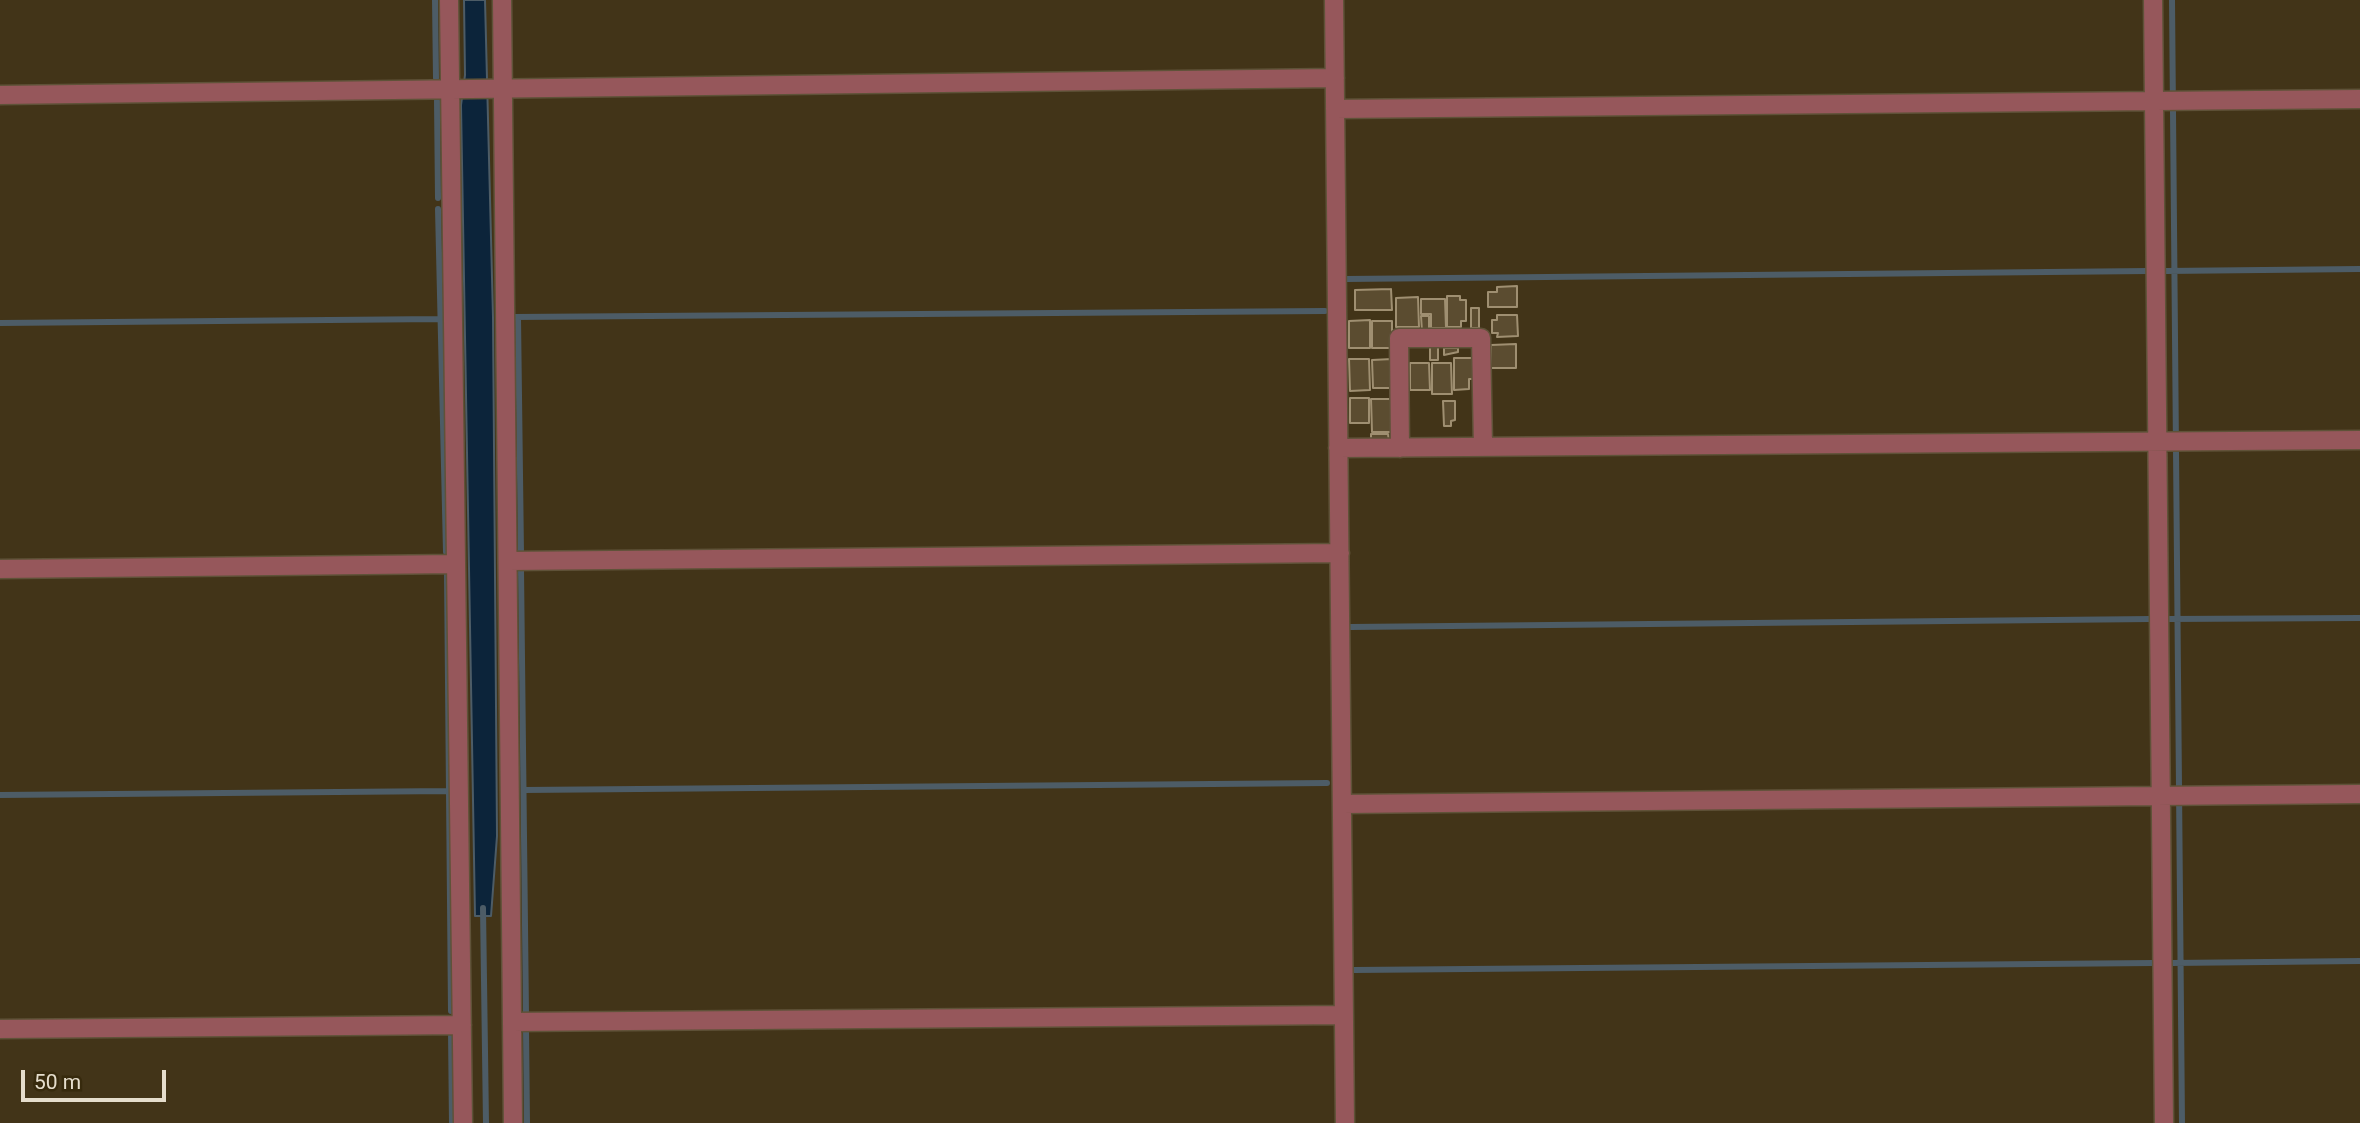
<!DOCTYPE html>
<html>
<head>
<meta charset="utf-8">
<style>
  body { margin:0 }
  #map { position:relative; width:2360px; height:1123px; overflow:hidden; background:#423418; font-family:Roboto,sans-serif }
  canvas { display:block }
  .scale { position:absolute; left:21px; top:1070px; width:145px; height:32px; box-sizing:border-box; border:4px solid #e5ddcc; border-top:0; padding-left:9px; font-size:21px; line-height:24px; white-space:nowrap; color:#e5ddcc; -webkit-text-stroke:5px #372a0d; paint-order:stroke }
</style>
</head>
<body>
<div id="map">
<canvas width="2360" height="1123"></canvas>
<div class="scale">50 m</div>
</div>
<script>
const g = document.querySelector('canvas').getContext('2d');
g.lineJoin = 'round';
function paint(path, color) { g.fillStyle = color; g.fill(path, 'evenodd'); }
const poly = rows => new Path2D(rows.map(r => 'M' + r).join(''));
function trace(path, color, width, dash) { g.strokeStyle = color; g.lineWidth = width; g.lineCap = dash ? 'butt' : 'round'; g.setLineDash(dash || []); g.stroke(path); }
const water = poly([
  [464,0,485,0,493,317,497,836,491,916,475,916,461,105,465,75,464,0]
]);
paint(water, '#0c243a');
trace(water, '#4d5c66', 2);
trace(poly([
  [435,0,436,78],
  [2172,0,2182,1123],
  [437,101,438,198],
  [438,209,446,552],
  [2166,271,2360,269],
  [1346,279,2148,271],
  [514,317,1325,311],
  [518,317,521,553],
  [0,323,439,319],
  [521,569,526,1014],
  [447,573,451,1011],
  [2169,619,2360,618],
  [1350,627,2151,619],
  [524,790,1327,783],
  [0,795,449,791],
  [483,908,486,1123],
  [2172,963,2360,961],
  [1354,970,2154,963],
  [526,1029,527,1123],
  [451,1032,452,1123]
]), '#4d5c66', 6);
const building = poly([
  [1517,286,1517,307,1488,307,1488,292,1497,292,1497,287,1517,286],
  [1391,289,1392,310,1355,310,1355,290,1391,289],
  [1447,296,1460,296,1460,300,1466,300,1466,321,1461,321,1461,327,1447,327,1447,296],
  [1418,297,1419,327,1396,327,1396,298,1418,297],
  [1421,299,1445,299,1446,328,1431,328,1431,314,1421,314,1421,299],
  [1471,308,1479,308,1479,328,1471,328,1471,308],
  [1497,315,1517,315,1518,336,1497,337,1498,333,1492,333,1492,320,1497,320,1497,315],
  [1421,316,1429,316,1429,332,1422,332,1421,316],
  [1370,320,1370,348,1349,348,1349,321,1370,320],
  [1372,321,1392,321,1392,348,1372,348,1372,321],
  [1516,344,1516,368,1491,368,1491,345,1516,344],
  [1430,347,1438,347,1438,360,1430,360,1430,347],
  [1444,348,1458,348,1458,352,1444,355,1444,348],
  [1454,358,1473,358,1473,379,1469,379,1469,389,1454,390,1454,358],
  [1349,359,1369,359,1370,390,1350,391,1349,359],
  [1392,359,1392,388,1373,388,1372,360,1392,359],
  [1410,363,1429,363,1430,390,1410,390,1410,363],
  [1432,363,1451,363,1452,394,1432,394,1432,363],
  [1350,398,1369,398,1369,423,1350,423,1350,398],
  [1371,399,1392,399,1393,432,1372,432,1371,399],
  [1443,401,1455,401,1455,420,1451,421,1451,426,1444,426,1443,401],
  [1371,434,1388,434,1389,441,1371,441,1371,434]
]);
paint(building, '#5b4c30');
trace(building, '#9f8f71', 2);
const minor = poly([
  [449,0,463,1123],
  [502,0,513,1123],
  [1334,0,1345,1123],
  [2153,0,2164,1123],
  [0,95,1335,78],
  [1335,109,2360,99],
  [1338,448,2360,440],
  [1400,448,1399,338,1481,338,1483,447],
  [508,561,1340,553],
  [0,569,456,564],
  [1342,804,2360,794],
  [512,1022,1344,1015],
  [0,1029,462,1025]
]);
trace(minor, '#5f5238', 21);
trace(minor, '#96575b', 18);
</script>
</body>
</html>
